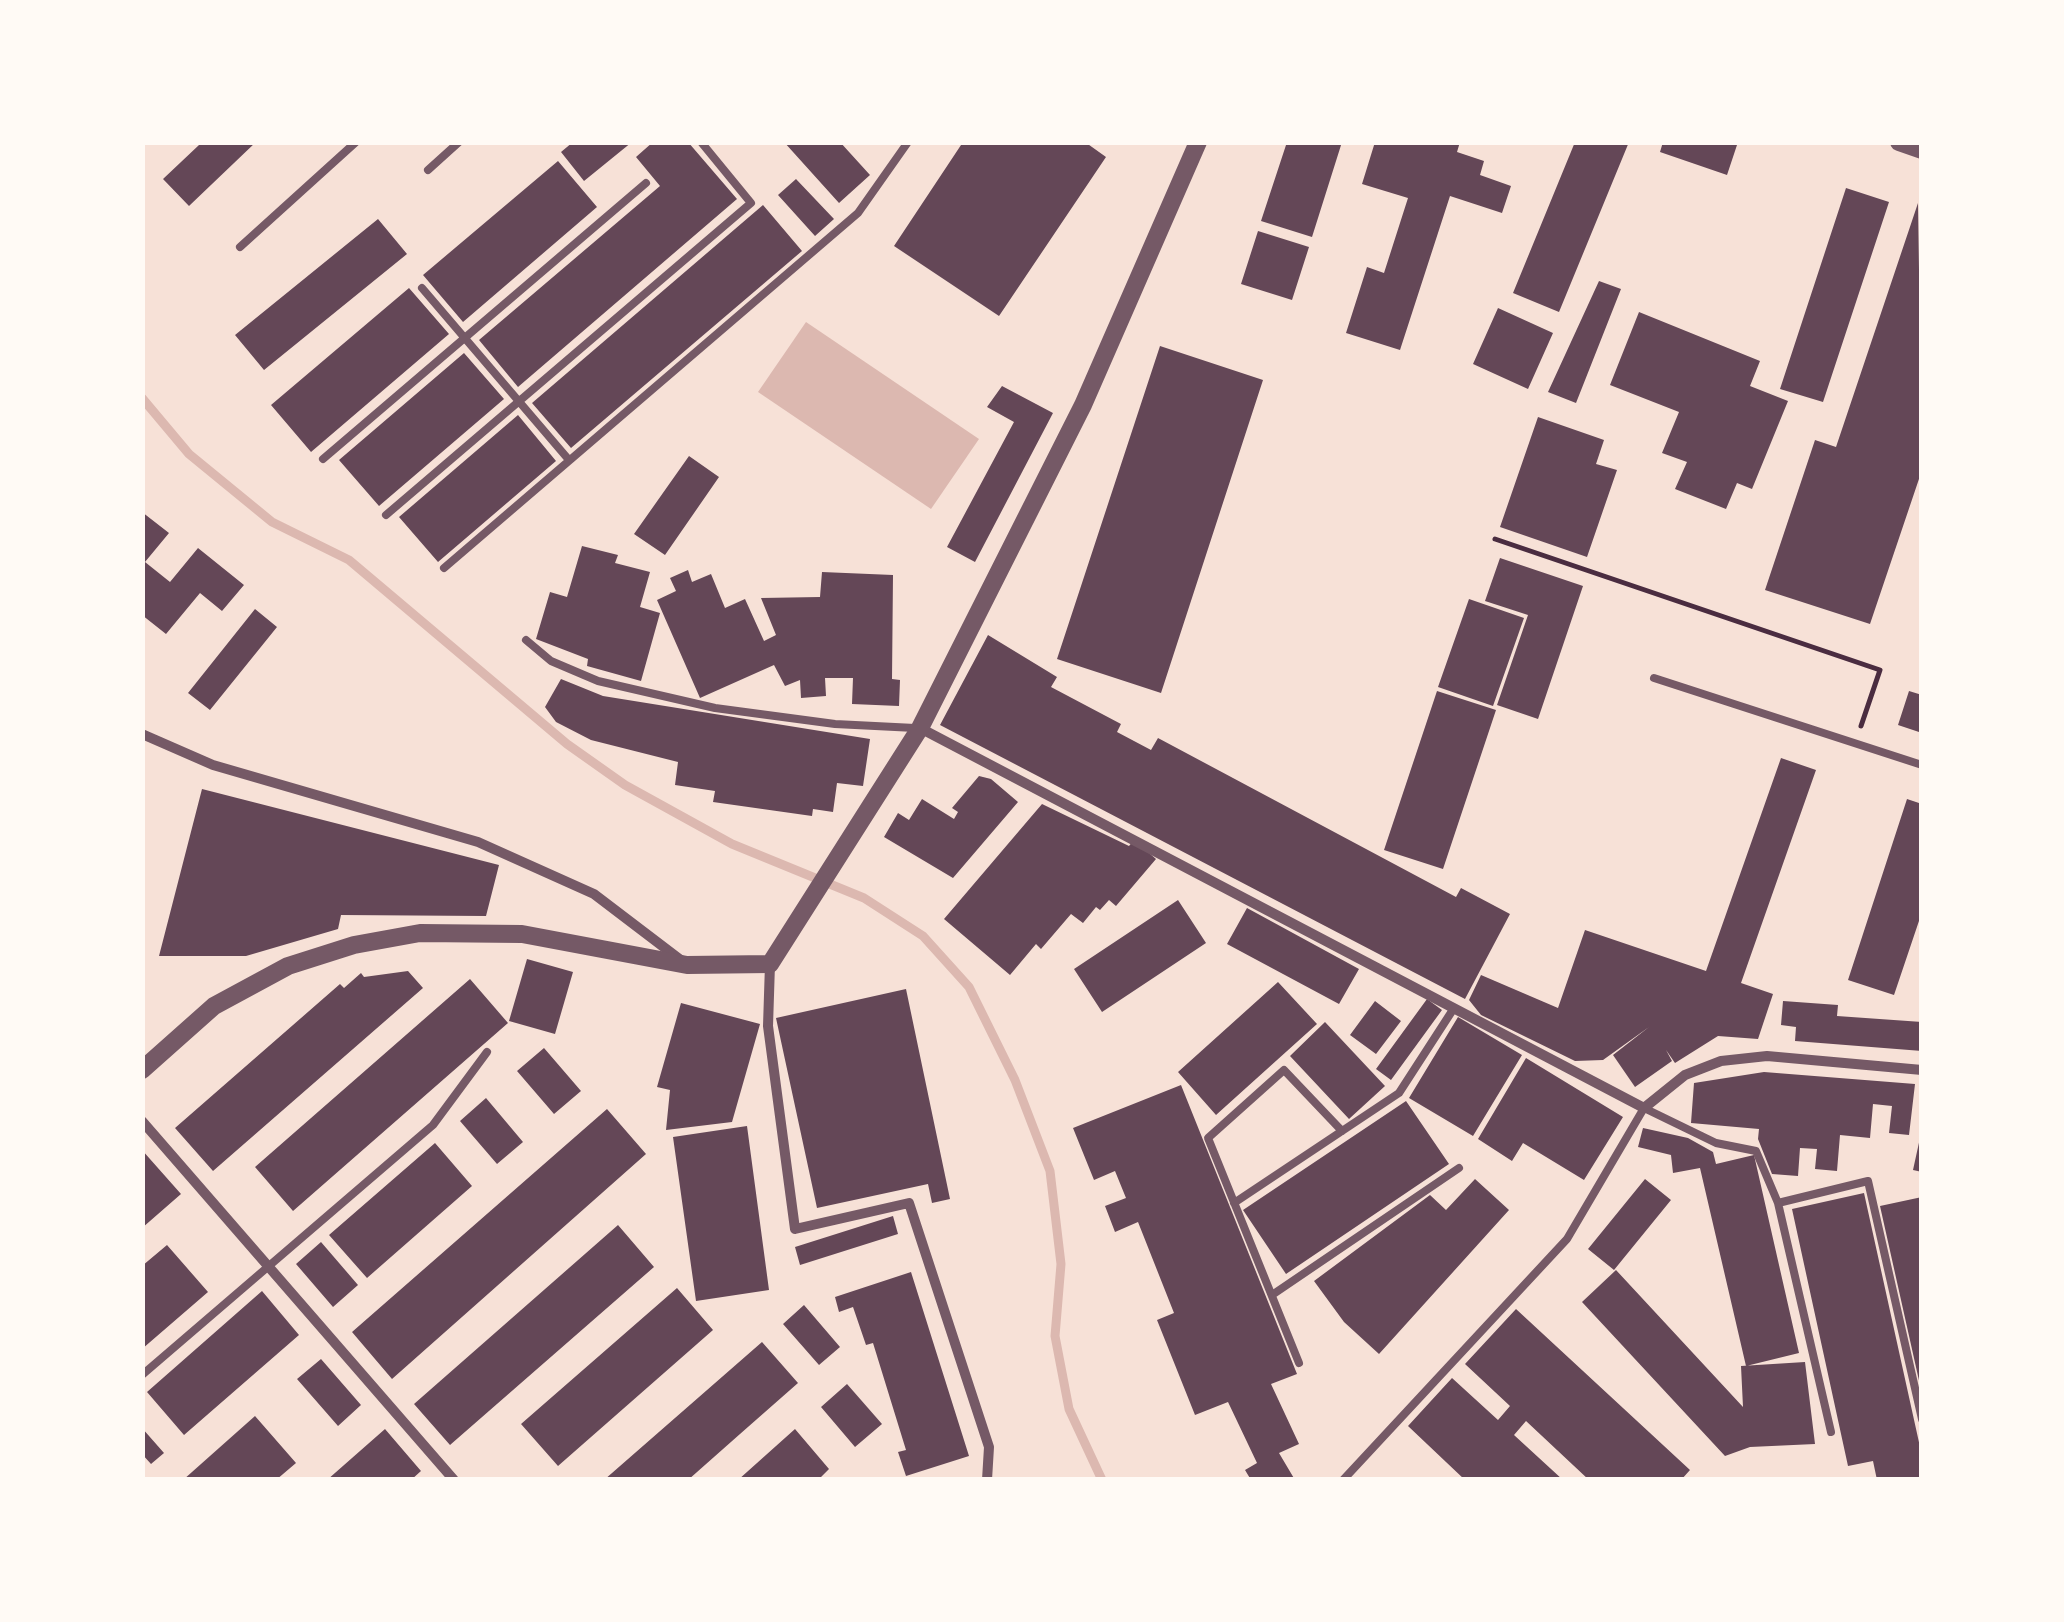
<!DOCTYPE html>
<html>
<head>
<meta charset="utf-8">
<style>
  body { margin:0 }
  #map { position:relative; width:2064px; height:1622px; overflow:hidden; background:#f7e1d7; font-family:"PT Sans Narrow",sans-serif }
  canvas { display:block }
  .frame { position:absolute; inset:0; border:145px solid #fffaf5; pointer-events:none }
</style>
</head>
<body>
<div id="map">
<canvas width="2064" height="1622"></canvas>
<div class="frame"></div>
</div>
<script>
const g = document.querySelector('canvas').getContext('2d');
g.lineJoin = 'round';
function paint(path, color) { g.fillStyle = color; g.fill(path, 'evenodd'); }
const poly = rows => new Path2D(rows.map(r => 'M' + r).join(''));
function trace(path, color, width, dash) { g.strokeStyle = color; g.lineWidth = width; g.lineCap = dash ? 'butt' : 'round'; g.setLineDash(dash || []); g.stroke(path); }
paint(poly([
  [806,322,979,439,931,509,758,392]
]), '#dcb8b0');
trace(poly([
  [142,398,189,454,272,522,349,560,567,744,625,785,732,844,864,898,923,936,969,987,1015,1080,1050,1171,1061,1264,1055,1336,1069,1409,1102,1480]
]), '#dcb8b0', 9);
paint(poly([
  [196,142,256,142,189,206,163,179,199,145],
  [573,142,632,142,584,181,561,152],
  [653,142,688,142,737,199,518,387,479,340,660,186,636,157],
  [784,142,840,142,870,175,839,203],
  [963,142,1085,142,1106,157,999,316,894,246],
  [1287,142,1342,142,1312,237,1261,221],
  [1375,142,1460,142,1457,152,1484,161,1480,175,1511,186,1502,213,1450,196,1400,350,1346,333,1367,267,1384,273,1408,198,1362,184],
  [1575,142,1629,142,1559,312,1513,293],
  [1663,142,1729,142,1737,145,1727,175,1660,152],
  [558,161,597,207,463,322,423,275],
  [796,179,834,219,815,236,778,195],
  [1846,188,1889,202,1823,402,1780,389],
  [1918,203,1922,470,1870,624,1765,590,1815,440,1836,447],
  [763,205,802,251,571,448,532,403],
  [378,219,407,254,264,370,235,335],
  [1258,231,1309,247,1292,300,1241,284],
  [1599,281,1621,289,1576,403,1548,392],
  [409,288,449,334,311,452,271,405],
  [1498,308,1553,333,1528,389,1473,364],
  [1639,312,1760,361,1750,386,1788,401,1752,489,1737,483,1726,509,1675,489,1687,462,1662,453,1679,412,1610,385],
  [1160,346,1263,380,1161,693,1057,659],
  [464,353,504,399,379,506,339,460],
  [1002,386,1053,413,975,562,947,547,1014,422,987,407],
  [518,415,556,461,438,562,399,517],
  [1538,417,1604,440,1596,464,1617,470,1587,557,1500,527],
  [689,456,719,477,665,555,634,534],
  [142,512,169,533,145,562,170,582,198,548,244,585,222,611,200,593,166,634,142,615],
  [582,546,618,555,615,563,650,572,640,607,660,613,641,681,587,666,588,659,536,639,550,592,567,597],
  [1500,558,1583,586,1538,719,1497,705,1528,615,1485,601],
  [688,570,692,582,711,574,725,608,745,599,764,641,776,635,761,598,820,597,822,572,893,575,892,679,900,680,899,706,852,704,853,678,825,678,826,696,801,698,800,680,785,686,774,665,700,698,657,600,676,591,670,578],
  [1469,599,1524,618,1493,706,1438,687],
  [255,609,277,627,210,710,188,693],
  [988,635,1057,677,1051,687,1121,724,1117,732,1151,750,1158,738,1456,897,1461,888,1510,914,1465,999,940,725],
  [561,679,603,696,870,739,863,786,837,783,833,812,813,809,812,816,713,802,715,791,675,785,678,762,591,740,556,722,545,707],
  [1437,691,1496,710,1443,869,1384,850],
  [1909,691,1922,695,1922,733,1898,725],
  [1781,758,1816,770,1741,983,1773,994,1758,1039,1718,1036,1675,1063,1666,1050,1672,1061,1635,1087,1613,1055,1649,1027,1603,1060,1575,1061,1481,1015,1469,1000,1481,975,1558,1008,1585,930,1706,971],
  [979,776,991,779,1018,802,953,878,884,837,898,813,909,820,922,799,954,819,958,812,952,808],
  [202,789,499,865,486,916,341,915,338,929,246,956,159,956],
  [1907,799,1922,804,1922,912,1894,995,1848,980],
  [1042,804,1129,846,1134,840,1156,859,1116,906,1109,900,1100,910,1096,907,1083,923,1071,914,1041,949,1036,944,1010,975,944,919],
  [1178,900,1206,943,1102,1012,1074,969],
  [1247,908,1359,969,1339,1004,1227,944],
  [527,959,573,972,555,1034,509,1021],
  [408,971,423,988,213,1171,175,1128,340,984,344,988,361,973,364,977],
  [470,979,508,1023,293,1211,255,1167],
  [1278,982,1317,1024,1216,1115,1178,1072],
  [906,989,950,1199,932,1203,928,1184,817,1208,776,1018],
  [1427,999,1442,1010,1391,1080,1376,1069],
  [1375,1001,1401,1021,1376,1054,1350,1035],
  [1783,1001,1838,1005,1837,1016,1922,1022,1922,1051,1795,1041,1796,1027,1781,1025],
  [681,1003,760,1024,732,1122,666,1130,670,1090,657,1087],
  [1458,1017,1522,1055,1473,1136,1409,1098],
  [1325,1022,1385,1086,1349,1119,1290,1056],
  [544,1048,581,1091,554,1114,517,1071],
  [1526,1058,1623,1117,1584,1180,1523,1143,1512,1161,1478,1139],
  [1764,1072,1915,1084,1909,1135,1889,1133,1892,1106,1873,1104,1870,1138,1840,1135,1837,1171,1815,1169,1817,1149,1800,1148,1798,1176,1772,1174,1758,1139,1759,1129,1691,1123,1694,1083],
  [1181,1085,1297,1374,1271,1384,1299,1444,1279,1453,1295,1480,1251,1480,1245,1470,1257,1463,1228,1402,1195,1415,1157,1320,1174,1313,1138,1222,1115,1232,1105,1206,1126,1198,1115,1171,1094,1180,1073,1128],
  [486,1098,523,1142,497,1164,460,1121],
  [1406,1101,1449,1164,1286,1274,1243,1210],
  [607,1109,646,1154,392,1379,352,1332],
  [747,1126,769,1290,696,1301,673,1137],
  [1643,1128,1688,1138,1713,1152,1716,1164,1754,1155,1799,1353,1746,1366,1700,1168,1673,1173,1671,1155,1638,1147],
  [1920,1138,1922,1138,1922,1172,1913,1170],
  [435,1143,472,1186,367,1278,329,1235],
  [142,1150,181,1194,142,1228],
  [1475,1179,1509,1210,1379,1354,1344,1322,1314,1281,1430,1195,1446,1210],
  [1645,1179,1671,1200,1614,1270,1588,1249],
  [1864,1193,1922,1456,1922,1480,1877,1480,1873,1461,1848,1466,1792,1209],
  [1922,1197,1922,1385,1920,1385,1880,1206],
  [893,1216,898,1234,800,1265,795,1247],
  [618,1225,654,1267,450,1445,414,1404],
  [321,1242,358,1285,333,1307,296,1264],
  [167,1245,208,1292,142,1349,142,1266],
  [1616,1270,1743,1407,1741,1366,1805,1362,1815,1444,1750,1447,1725,1456,1582,1302],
  [911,1272,969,1456,906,1476,898,1452,906,1450,873,1343,866,1345,853,1307,839,1312,835,1297],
  [677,1288,713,1330,558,1466,521,1424],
  [262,1291,299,1335,184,1435,147,1392],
  [804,1305,840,1347,819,1365,783,1324],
  [1516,1309,1690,1470,1681,1480,1589,1480,1526,1421,1514,1435,1563,1480,1465,1480,1408,1426,1452,1378,1498,1420,1510,1406,1465,1364],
  [762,1342,798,1383,740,1434,688,1480,604,1480],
  [321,1359,361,1405,338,1426,297,1379],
  [847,1384,882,1424,855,1447,821,1407],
  [255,1416,296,1463,276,1480,183,1480],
  [142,1428,164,1453,151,1464,142,1454],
  [385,1429,421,1471,411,1480,327,1480],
  [795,1429,829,1469,818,1480,738,1480]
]), '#644757');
trace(poly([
  [1495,539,1880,670,1861,726]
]), '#4a2c40', 5);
trace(poly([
  [428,170,459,142],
  [240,247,356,142],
  [422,288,569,460],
  [323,459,646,183],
  [386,515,751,203,701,142],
  [444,568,858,213,908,142],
  [526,640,551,661,598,681,715,708,835,724,915,728],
  [1654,678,1922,765],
  [1234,1203,1399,1093,1454,1008],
  [1778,1203,1868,1181,1922,1419],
  [1272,1295,1459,1168],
  [1299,1363,1208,1138,1284,1070,1342,1131],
  [142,1375,433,1125,487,1052],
  [1343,1480,1567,1239,1644,1108,1716,1143,1756,1151,1778,1203,1831,1432]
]), '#755966', 8);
trace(poly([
  [920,728,1644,1108,1685,1075,1721,1061,1767,1056,1922,1070],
  [142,734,213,765,478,842,594,894,682,961],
  [770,964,768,1026,795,1229,909,1203,989,1447,987,1480],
  [142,1121,454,1480]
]), '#755966', 10);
trace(poly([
  [1899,142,1922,150],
  [142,1070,214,1006,288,966,354,945,420,933,522,934,687,965,770,964,920,728,1083,405,1198,142]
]), '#755966', 18);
</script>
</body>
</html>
